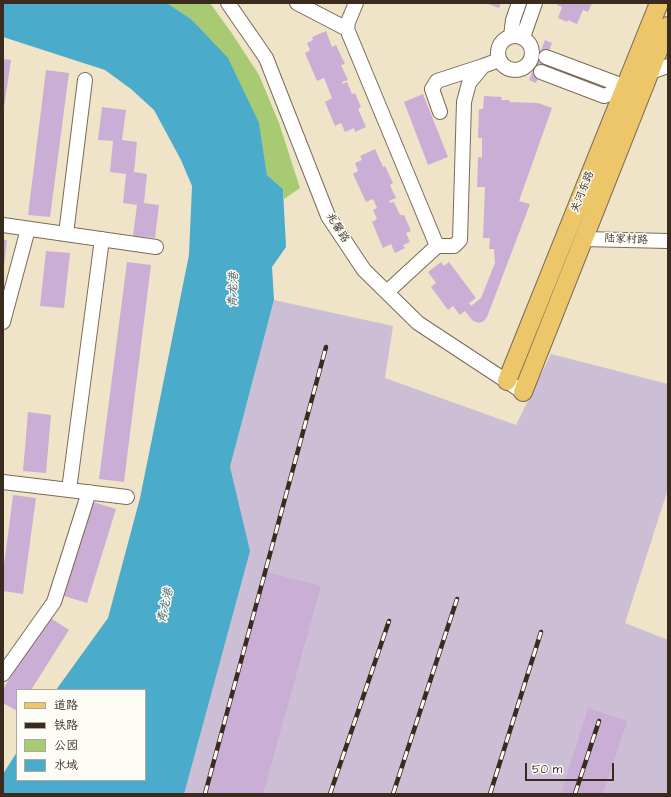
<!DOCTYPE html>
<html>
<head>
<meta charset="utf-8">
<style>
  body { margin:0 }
  #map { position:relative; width:671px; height:797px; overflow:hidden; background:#efe4c7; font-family:"Architects Daughter","LXGW WenKai TC",sans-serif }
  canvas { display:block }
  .frame { position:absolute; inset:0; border:4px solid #3b2a1e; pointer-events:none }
  .legend { position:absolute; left:16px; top:689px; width:130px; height:92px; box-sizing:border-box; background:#fdfcf7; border:1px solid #afa8a0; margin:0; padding:5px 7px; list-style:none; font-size:12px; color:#3b2a1e }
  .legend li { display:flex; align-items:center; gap:8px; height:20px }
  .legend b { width:20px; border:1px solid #afa8a0 }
  .scale { position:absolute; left:525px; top:763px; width:89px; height:18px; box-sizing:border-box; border:2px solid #3b2a1e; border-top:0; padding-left:5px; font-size:12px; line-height:14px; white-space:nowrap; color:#3b2a1e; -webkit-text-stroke:3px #fdfcf7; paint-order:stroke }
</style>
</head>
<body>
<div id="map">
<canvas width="671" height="797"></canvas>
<div class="frame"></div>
<ul class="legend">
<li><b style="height:5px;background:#ecc669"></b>道路</li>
<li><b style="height:5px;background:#3b2a1e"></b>铁路</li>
<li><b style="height:11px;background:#a7ca73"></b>公园</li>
<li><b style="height:11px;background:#4babca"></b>水域</li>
</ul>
<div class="scale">50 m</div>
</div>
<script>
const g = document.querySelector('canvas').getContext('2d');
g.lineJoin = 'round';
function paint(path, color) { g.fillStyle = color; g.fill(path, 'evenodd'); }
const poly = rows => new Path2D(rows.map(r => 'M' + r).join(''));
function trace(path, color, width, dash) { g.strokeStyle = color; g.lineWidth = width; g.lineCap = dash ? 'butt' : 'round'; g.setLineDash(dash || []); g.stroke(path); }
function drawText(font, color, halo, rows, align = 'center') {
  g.font = font + ' "Architects Daughter","LXGW WenKai TC",sans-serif'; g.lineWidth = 3; g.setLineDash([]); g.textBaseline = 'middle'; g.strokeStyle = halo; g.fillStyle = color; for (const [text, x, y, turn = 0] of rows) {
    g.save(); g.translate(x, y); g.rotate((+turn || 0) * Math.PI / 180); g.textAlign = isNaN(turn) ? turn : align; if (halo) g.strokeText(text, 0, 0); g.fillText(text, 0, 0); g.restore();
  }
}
paint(poly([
  [274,300,393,326,385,378,516,425,551,354,668,384,667,492,625,623,668,640,668,794,77,794,145,780,145,690,230,467]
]), '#ccbed4');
paint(poly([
  [167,3,210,3,231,32,259,75,279,123,300,188,284,199,283,189,267,175,259,126,191,19]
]), '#a7ca73');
paint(poly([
  [3,3,167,3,191,19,228,58,259,123,267,175,283,189,286,247,272,267,274,300,230,467,250,551,184,794,3,794,3,774,17,752,17,780,145,780,145,690,56,690,108,618,140,498,189,255,192,186,181,160,154,110,131,89,105,70,3,37]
]), '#4babca');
paint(poly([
  [486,3,501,3,499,8],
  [558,3,592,3,588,12,583,10,577,24,568,20,567,22,558,18,562,7,557,5],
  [326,31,332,47,336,45,345,64,341,65,348,80,342,82,343,84,347,82,352,94,355,93,361,107,358,109,366,127,355,132,354,128,345,132,341,123,335,126,325,102,332,98,324,78,317,81,305,53,310,50,307,43,313,40,312,37],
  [545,40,552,43,536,83,529,80],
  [3,59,11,60,4,107,3,107],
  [46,70,69,73,50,217,28,215],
  [423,94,448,157,428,165,404,102],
  [484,96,502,97,501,100,510,100,509,102,538,103,552,108,519,201,530,204,487,317,484,321,479,323,473,321,465,311,460,315,453,306,448,310,431,287,436,283,428,272,441,262,444,266,449,262,476,298,469,303,471,306,481,298,495,263,494,249,489,249,490,238,483,238,485,187,477,187,478,157,482,158,482,138,478,138,479,109,483,109],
  [102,107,126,110,122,140,137,142,134,172,147,174,144,203,159,205,155,238,133,236,137,205,123,203,126,174,110,172,113,141,98,140],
  [375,149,383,167,385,166,393,183,390,185,396,198,389,201,390,203,394,202,400,215,404,215,411,231,406,233,410,242,403,245,405,248,395,253,391,244,383,248,372,222,377,219,373,210,377,208,373,199,366,202,353,174,358,171,355,163,362,160,360,156],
  [3,240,7,240,4,266,3,266],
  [46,251,70,253,64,308,40,306],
  [127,262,151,265,124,482,99,479],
  [28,412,51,415,46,473,23,471],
  [13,495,36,498,23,594,3,591,3,573],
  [93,502,116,509,87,603,64,596],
  [267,572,321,586,263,794,207,794],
  [49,617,69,630,31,690,17,690,17,711,3,703,3,689],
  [588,708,627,721,603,794,561,794]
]), '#cbaed6');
const minor = poly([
  [228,3,266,58,328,216,364,270,418,323,523,392],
  [297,3,347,29],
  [356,3,348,22,347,29,437,246],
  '498 53a17 17 0 1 1 34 0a17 17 0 1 1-34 0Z',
  [511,36,513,20,519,3],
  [523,37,535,3],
  [546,57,626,87],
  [541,72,604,96,626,87,651,72,668,66],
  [440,112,432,89,437,81,483,66],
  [3,225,156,247],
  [66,234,85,80],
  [583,239,668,241],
  [387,292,437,246,454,246,460,240,464,102,469,83,483,66,499,60],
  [3,322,28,229],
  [3,482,127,497],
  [69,490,102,239],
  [3,674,54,602,89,492]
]);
const major = poly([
  [507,381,659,3],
  [523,392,668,26]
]);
trace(minor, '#7a6b59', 16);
trace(major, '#7a6b59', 20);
trace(minor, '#fff', 14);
trace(major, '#ecc669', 18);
const rail = poly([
  [205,794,326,347],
  [330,794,389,621],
  [393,794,457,599],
  [490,794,541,632],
  [575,794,599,721]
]);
trace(rail, '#3b2a1e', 4.5);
trace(rail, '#fdfcf7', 3, [9]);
drawText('11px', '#3b2a1e', '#fdfcf7', [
  ["关河东路",583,192,-68],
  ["兆馨路",337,228,58],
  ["陆家村路",626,240,2]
]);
drawText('italic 12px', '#415e63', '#fdfcf7', [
  ["青龙港",234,290,-88],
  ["青龙港",166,606,-77]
]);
</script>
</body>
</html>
